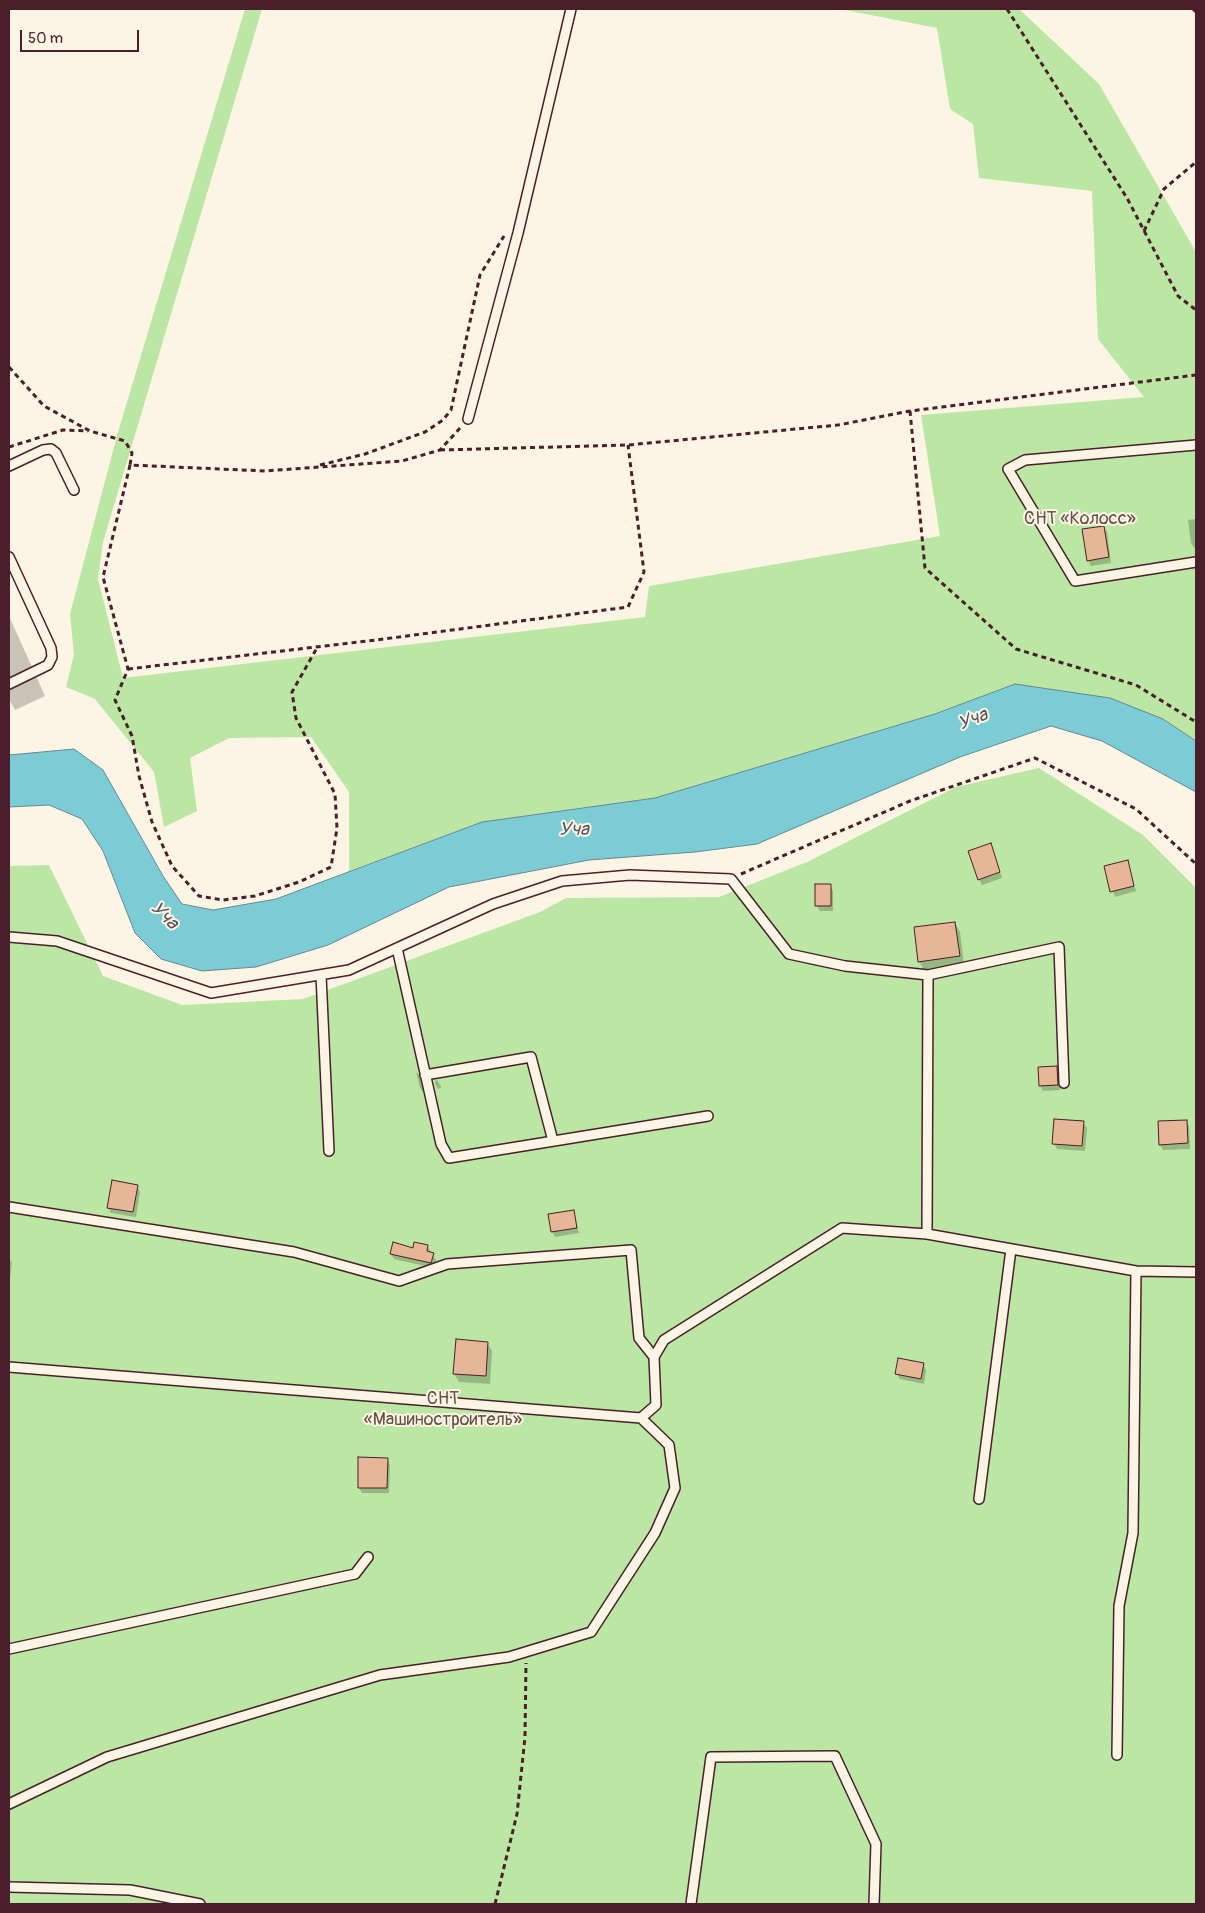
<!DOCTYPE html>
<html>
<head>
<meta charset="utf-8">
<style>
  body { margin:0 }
  #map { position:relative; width:1205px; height:1913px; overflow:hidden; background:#fcf5e5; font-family:Pangolin,sans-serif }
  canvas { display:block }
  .frame { position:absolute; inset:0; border:10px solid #4a1f2b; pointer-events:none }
  .scale { position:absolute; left:20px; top:30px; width:119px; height:22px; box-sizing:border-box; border:2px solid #4a1f2b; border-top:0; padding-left:6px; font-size:15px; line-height:18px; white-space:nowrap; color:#4a1f2b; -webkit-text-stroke:4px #fcf5e5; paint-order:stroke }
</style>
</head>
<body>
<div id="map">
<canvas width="1205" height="1913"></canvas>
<div class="frame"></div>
<div class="scale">50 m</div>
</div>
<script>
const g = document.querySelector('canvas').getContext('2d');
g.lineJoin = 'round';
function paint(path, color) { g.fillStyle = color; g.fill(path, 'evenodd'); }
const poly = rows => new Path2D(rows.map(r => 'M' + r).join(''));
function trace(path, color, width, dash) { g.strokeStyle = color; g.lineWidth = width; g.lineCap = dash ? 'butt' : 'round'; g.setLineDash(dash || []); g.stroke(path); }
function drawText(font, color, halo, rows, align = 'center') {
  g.font = font + ' Pangolin,sans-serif'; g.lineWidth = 4; g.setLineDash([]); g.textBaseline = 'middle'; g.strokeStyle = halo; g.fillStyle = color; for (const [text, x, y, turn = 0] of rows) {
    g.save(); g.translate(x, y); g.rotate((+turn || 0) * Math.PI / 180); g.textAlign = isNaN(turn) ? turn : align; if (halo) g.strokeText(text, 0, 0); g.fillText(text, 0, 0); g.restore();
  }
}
paint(poly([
  [245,9,262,9,103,542,98,579,123,678,645,617,649,586,940,536,921,415,1144,397,1098,339,1092,191,979,178,973,124,950,109,937,28,840,9,1019,9,1099,84,1196,252,1196,741,1163,719,1015,684,935,714,655,798,482,822,349,871,349,792,311,737,229,738,190,758,197,811,164,827,154,772,95,699,66,687,74,655,70,614,118,432],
  [1039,768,1143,835,1196,888,1196,1904,9,1904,9,866,49,865,103,976,182,1005,303,999,540,912,566,898,719,897,807,862,956,787]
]), '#bbe6a3');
const water = poly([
  [1015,684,1110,698,1163,719,1196,741,1196,792,1102,741,1051,726,960,757,757,844,695,852,589,860,449,887,328,945,256,967,202,971,161,959,135,933,103,851,82,819,49,805,9,807,9,755,74,749,103,770,163,876,182,904,213,910,276,899,482,822,655,798,935,714,1015,684]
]);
paint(water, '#7cccd5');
trace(water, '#688791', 1);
paint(poly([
  [1196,519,1196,548,1194,548,1191,543,1188,520],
  [1104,527,1107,532,1111,563,1091,566,1088,560],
  [9,616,45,696,15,710,9,699],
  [993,850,1002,878,982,885,979,879],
  [1127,861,1136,891,1115,897,1105,867],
  [830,886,833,891,833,911,820,911,816,905],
  [955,923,960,932,964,965,924,970,919,961],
  [1056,1067,1060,1073,1060,1090,1043,1091,1040,1085],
  [416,1072,421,1077,424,1093,420,1088],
  [437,1080,441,1086,441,1088,438,1089,435,1084,435,1081],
  [1186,1121,1189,1126,1190,1149,1163,1150,1160,1145],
  [1083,1122,1087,1128,1085,1151,1057,1149,1054,1143],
  [137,1186,140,1192,136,1217,111,1213,108,1207],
  [573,1211,579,1233,555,1237,552,1231],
  [427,1246,436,1260,434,1268,394,1259,391,1254],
  [9,1258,12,1263,9,1286],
  [487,1343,492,1351,490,1384,459,1382,454,1374],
  [923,1364,926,1370,924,1384,900,1379,896,1373],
  [387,1459,390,1465,389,1493,362,1493,359,1487]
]), '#0003');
const building = poly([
  [1104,526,1109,557,1087,561,1082,529,1104,526],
  [991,843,1000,872,978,880,968,851,991,843],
  [1128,860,1134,886,1110,892,1104,866,1128,860],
  [815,884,831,884,831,906,815,906,815,884],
  [955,922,960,956,918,962,914,927,955,922],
  [1057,1066,1058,1085,1039,1086,1038,1067,1057,1066],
  [1054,1119,1084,1121,1082,1146,1052,1144,1054,1119],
  [1187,1120,1188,1143,1159,1145,1158,1121,1187,1120],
  [112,1180,138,1185,133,1212,107,1208,112,1180],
  [574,1210,577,1228,551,1232,548,1214,574,1210],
  [393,1242,413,1248,414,1242,428,1245,427,1251,434,1253,431,1263,390,1254,393,1242],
  [456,1339,488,1342,486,1376,453,1374,456,1339],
  [898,1358,924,1363,921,1379,895,1374,898,1358],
  [358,1457,388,1458,387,1488,358,1488,358,1457]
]);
paint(building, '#e6b697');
trace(building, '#4a1f2b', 1);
const service = poly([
  [468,419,518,233,571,9],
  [1196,445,1025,460,1008,469,1075,581,1196,562],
  [9,466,43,450,51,449,56,453,74,490],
  [9,557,51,648,52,657,48,665,9,684],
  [9,937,57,941,211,993,349,970,493,904,562,881,630,875,731,879,789,954,845,966,928,975,1059,947,1064,1083],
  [397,948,441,1144,449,1158,708,1116],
  [321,975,329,1151],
  [425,1075,531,1057,553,1141],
  [9,1207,294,1252,399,1281,447,1264,631,1250,639,1338,654,1357],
  [927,1234,928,975],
  [9,1367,641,1418,669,1445,675,1488,655,1533,591,1632,509,1657,380,1675,107,1757,9,1804],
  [641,1418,656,1405,654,1357,664,1340,842,1228,927,1234,1136,1271,1196,1272],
  [979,1499,1011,1249],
  [9,1649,355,1574,368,1557],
  [1117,1755,1119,1606,1133,1533,1136,1271],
  [9,1887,130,1890,200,1904],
  [691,1904,711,1757,835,1756,876,1844,874,1904]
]);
trace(service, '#4a1f2b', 12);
trace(poly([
  [1007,9,1127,198,1178,296,1196,310],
  [1193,9,1196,12],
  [1144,231,1164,189,1196,162],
  [9,367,44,406,90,431,125,441,132,453,130,465,265,471,402,461,440,450,461,427],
  [910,411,925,568,1016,649,1136,685,1196,722],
  [9,447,63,430,88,431],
  [440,450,628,445,838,425,910,411,1196,375],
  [130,465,103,577,128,669,115,700,132,736,139,776,152,822,172,866,199,896,223,900,255,896,299,882,331,867,337,828,335,794,296,718,292,692,318,646],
  [320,465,365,454,425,432,443,420,451,410,480,275,504,236],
  [128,669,376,640,628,607,644,572,628,445],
  [741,874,910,801,1035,758,1136,809,1196,864],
  [495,1904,517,1814,525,1737,526,1663]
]), '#4a1f2b', 3, [5, 4]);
trace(service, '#fcf5e5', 9);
drawText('18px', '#665149', '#fcf5e5', [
  ["СНТ «Колосс»",1080,519],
  ["СНТ",443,1399],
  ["«Машиностроитель»",443,1420]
]);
drawText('italic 19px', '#59535e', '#fcf5e5', [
  ["Уча",973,720,-22],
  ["Уча",574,830],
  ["Уча",164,916,45]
]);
</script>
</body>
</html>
